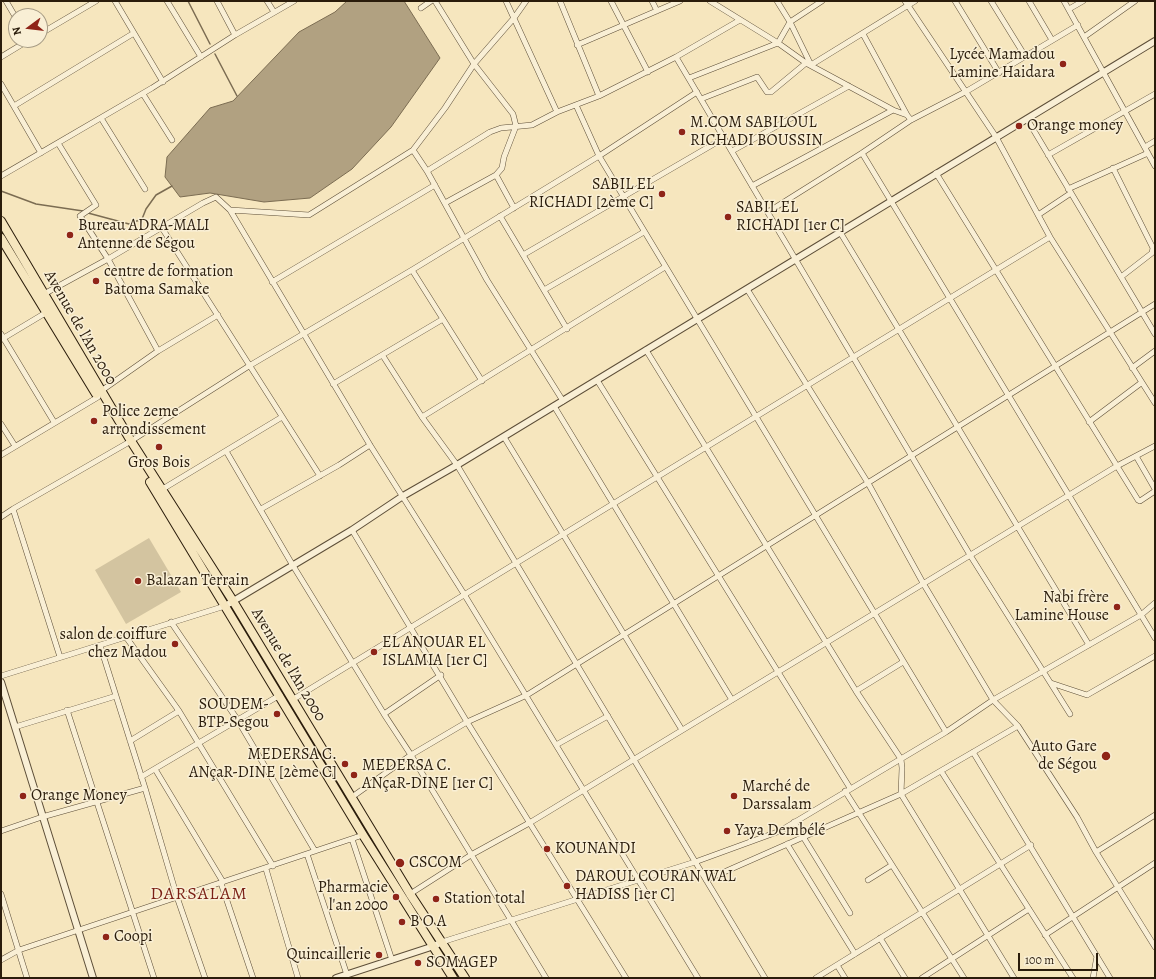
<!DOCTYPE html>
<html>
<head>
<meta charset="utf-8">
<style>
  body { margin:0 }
  #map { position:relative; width:1156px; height:979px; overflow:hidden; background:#f6e6be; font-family:Alegreya,serif }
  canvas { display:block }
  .frame { position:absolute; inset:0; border:2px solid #2a1c0b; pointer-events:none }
  .north { position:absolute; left:8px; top:8px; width:40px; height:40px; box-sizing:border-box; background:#f9efd5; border:1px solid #a69b84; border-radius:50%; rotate:255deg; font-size:11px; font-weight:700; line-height:16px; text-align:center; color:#2a1c0b }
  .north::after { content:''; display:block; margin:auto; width:14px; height:18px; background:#8f2418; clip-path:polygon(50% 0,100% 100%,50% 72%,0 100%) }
  .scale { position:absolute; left:1018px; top:953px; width:80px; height:18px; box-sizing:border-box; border:2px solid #2a1c0b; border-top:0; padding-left:5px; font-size:12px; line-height:14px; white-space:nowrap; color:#2a1c0b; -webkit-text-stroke:3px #f9efd5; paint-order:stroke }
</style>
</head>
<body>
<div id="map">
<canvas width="1156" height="979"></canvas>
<div class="frame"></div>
<div class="north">N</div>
<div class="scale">100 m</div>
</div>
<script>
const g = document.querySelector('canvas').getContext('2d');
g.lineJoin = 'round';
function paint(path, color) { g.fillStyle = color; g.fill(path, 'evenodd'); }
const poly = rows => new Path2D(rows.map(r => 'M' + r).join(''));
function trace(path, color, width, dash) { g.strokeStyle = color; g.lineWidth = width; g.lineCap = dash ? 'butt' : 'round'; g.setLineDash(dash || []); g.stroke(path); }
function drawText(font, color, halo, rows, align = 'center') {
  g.font = font + ' Alegreya,serif'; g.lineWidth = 3; g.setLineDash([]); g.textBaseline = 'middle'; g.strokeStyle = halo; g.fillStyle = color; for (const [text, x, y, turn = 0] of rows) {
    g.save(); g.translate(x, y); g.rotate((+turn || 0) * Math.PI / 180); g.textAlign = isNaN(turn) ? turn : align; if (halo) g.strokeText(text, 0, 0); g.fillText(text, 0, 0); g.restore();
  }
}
paint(poly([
  [149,538,181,592,126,624,95,570]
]), '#d3c4a0');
const water = poly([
  [347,1,404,1,440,58,391,127,352,169,310,198,264,202,210,193,180,197,165,177,167,157,210,108,233,101,299,32,335,12,347,1]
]);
paint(water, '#b1a181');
trace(water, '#7b6c52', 1);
trace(poly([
  [188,1,210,44],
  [215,54,237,96],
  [1,191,36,204,83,211],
  [88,213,129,224,142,219,146,209,156,195,172,186]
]), '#7b6c52', 1.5);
const minor = poly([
  [6,1,16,18],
  [115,1,163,82],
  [167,1,201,57],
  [217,1,235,35],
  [267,1,274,12],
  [435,1,474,64,513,114,516,126,504,157,502,168,496,175,445,203],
  [506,1,557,112],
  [560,1,599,96],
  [611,1,648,72],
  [652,1,657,11],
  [710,1,778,43,806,63,893,110,907,115,911,120],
  [777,1,790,22,811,65,915,1],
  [905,1,996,137,1050,237,1155,403],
  [955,1,999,73],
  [991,1,1025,56],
  [1029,1,1052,40],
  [1064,1,1155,166],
  [421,8,431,1],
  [1069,9,1083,1],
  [40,34,96,1],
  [863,34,907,115],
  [1084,37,1135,1],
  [577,45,680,1],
  [1,57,29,40],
  [676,57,970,555,1070,714],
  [689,78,778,43,790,22,822,1],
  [1,84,41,153],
  [143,94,172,140],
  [701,99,757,77,767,92,771,92,806,63],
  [576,105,599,156,946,732],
  [14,106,134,33],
  [101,118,145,189],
  [1027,119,1155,334],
  [58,143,96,205,80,216,108,259,158,351],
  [1145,147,1155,141],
  [413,150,427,171,487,280,563,401],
  [732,151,849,86],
  [862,153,1155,638],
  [1048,155,1155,94],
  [1113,168,1153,248,1152,253,1121,277],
  [427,171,490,132,501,128,532,125,557,112,599,96,676,57,740,20],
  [936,173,1138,500,1140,501,1155,491],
  [496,175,514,208],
  [1,176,152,88,235,35,294,1],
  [752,186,893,110],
  [1068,189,1148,153],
  [230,210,370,445,464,594,698,978],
  [768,212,862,153,911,120,967,91,1078,25],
  [1038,215,1071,193],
  [500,216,567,329],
  [162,228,320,476],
  [840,232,1089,645],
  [523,255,724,138],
  [412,270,482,381],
  [272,282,435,185],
  [747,289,868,483,923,583,993,700,1018,726,1077,817,1096,852,1155,947],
  [544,290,644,232],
  [44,294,108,259,203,203,216,197,230,210,309,215,413,150,445,108,474,64,514,18,526,1],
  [1,334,54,422],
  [2,339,47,312],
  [646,350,856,691,901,759,902,768,901,794,1014,978],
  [383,356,422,417,457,465,765,978],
  [1132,368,1155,351],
  [597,380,850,788],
  [333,384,443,319],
  [101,391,158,351,218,315],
  [554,406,732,700],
  [422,417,665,267],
  [1089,422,1141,383],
  [1,424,15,446],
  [504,437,682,730],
  [226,451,292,564,384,714,411,755,546,978],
  [1,455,98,397],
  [1136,456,1155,489],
  [161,490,282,417],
  [13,509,131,441,249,366,412,270,599,156,697,92],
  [261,509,339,465,370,445],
  [1,517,13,509,60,657],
  [352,530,467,722,626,978],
  [171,622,237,719,315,851],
  [126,637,179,711,273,866],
  [100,645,145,788,177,897,205,978],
  [1,676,225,606],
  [1051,683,1087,695,1155,656],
  [856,691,903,662],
  [292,700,1050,237],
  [67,710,154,978],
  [384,714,441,675],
  [15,727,116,696],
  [130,741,179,711],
  [556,745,608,716],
  [973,752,1110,978],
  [155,769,223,882],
  [941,771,1073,978],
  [141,777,280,695],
  [845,791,964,978],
  [352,797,411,755,467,722,527,695,1155,304],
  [794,822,850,913],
  [1,831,42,817,145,788],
  [352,839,392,960],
  [787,844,855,954],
  [1096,852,1155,815],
  [307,854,347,975],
  [266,869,298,978],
  [706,880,901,794,1018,726],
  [868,880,892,865],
  [221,883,253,978],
  [1,894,27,978],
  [410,894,471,855,531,822,1117,466,1155,446],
  [1045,935,1155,863],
  [880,938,905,978],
  [442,942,695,862,780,831,946,732,993,700,1141,615,1155,603],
  [1,960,19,950,363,835],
  [837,965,845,978],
  [816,978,1031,845],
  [922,978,1029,909],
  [1093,978,1097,956]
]);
const tertiary = poly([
  [225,606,352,530,403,496,457,465,1155,41],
  [1,682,93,978],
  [336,978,434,946,442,942]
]);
const primary = poly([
  [1,221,131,441,233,601,410,894,465,978],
  [1,238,96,394],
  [150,482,363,835,453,978]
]);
trace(minor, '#5d4e38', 6);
trace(tertiary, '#5d4e38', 8);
trace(primary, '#2a1c0b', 10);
trace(minor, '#f9efd5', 5);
trace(tertiary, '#f9efd5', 6);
trace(primary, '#f6e6be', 8);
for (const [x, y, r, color] of [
  [1063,64,4,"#8f2418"],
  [1019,126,4,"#8f2418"],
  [682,132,4,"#8f2418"],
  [662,194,4,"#8f2418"],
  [728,217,4,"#8f2418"],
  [70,235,4,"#8f2418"],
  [96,281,4,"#8f2418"],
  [94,421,4,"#8f2418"],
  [159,447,4,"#8f2418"],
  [138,581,4,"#8f2418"],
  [1117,607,4,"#8f2418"],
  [175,644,4,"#8f2418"],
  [374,652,4,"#8f2418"],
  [277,714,4,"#8f2418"],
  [1106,756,5,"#8f2418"],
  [345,764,4,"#8f2418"],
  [354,775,4,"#8f2418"],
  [23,796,4,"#8f2418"],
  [734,796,4,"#8f2418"],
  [727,831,4,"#8f2418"],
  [547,849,4,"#8f2418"],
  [400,863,5,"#8f2418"],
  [567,886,4,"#8f2418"],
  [396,897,4,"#8f2418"],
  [436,899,4,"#8f2418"],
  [402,922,4,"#8f2418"],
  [106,937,4,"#8f2418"],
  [379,955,4,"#8f2418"],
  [418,963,4,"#8f2418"]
]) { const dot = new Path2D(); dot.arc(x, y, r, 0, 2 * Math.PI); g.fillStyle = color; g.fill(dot); trace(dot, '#f9efd5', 1.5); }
drawText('16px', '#2a1c0b', '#f9efd5', [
  ["Lycée Mamadou",1055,55,"right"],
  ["Lamine Haidara",1055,73,"right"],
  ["M.COM SABILOUL",690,123],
  ["RICHADI BOUSSIN",690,141],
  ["Orange money",1027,126],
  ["SABIL EL",654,185,"right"],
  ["RICHADI [2ème C]",654,203,"right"],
  ["SABIL EL",736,208],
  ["RICHADI [1er C]",736,226],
  ["Bureau ADRA-MALI",78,226],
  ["Antenne de Ségou",78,244],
  ["centre de formation",104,272],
  ["Batoma Samake",104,290],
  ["Police 2eme",102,412],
  ["arrondissement",102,430],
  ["Gros Bois",159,463,"center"],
  ["Balazan Terrain",146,581],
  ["Nabi frère",1109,598,"right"],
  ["Lamine House",1109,616,"right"],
  ["salon de coiffure",167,635,"right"],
  ["chez Madou",167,653,"right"],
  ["EL ANOUAR EL",382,643],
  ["ISLAMIA [1er C]",382,661],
  ["SOUDEM-",269,705,"right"],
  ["BTP-Segou",269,723,"right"],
  ["Auto Gare",1097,747,"right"],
  ["de Ségou",1097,765,"right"],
  ["MEDERSA C.",337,755,"right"],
  ["ANçaR-DINE [2ème C]",337,773,"right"],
  ["MEDERSA C.",362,766],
  ["ANçaR-DINE [1er C]",362,784],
  ["Marché de",742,787],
  ["Darssalam",742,805],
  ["Orange Money",31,796],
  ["Yaya Dembélé",735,831],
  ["KOUNANDI",555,849],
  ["CSCOM",409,863],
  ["DAROUL COURAN WAL",575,877],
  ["HADISS [1er C]",575,895],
  ["Pharmacie",388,888,"right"],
  ["l'an 2000",388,906,"right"],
  ["Station total",444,899],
  ["B O A",410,922],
  ["Coopi",114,937],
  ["Quincaillerie",371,955,"right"],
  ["SOMAGEP",426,963]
], 'left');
drawText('16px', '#2a1c0b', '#f9efd5', [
  ["Avenue de l'An 2000",80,328,60],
  ["Avenue de l'An 2000",288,665,59]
]);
g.letterSpacing = '1px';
drawText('18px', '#7a1f14', '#f9efd5', [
  ["DARSALAM",199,895]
]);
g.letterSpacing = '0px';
</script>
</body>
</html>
